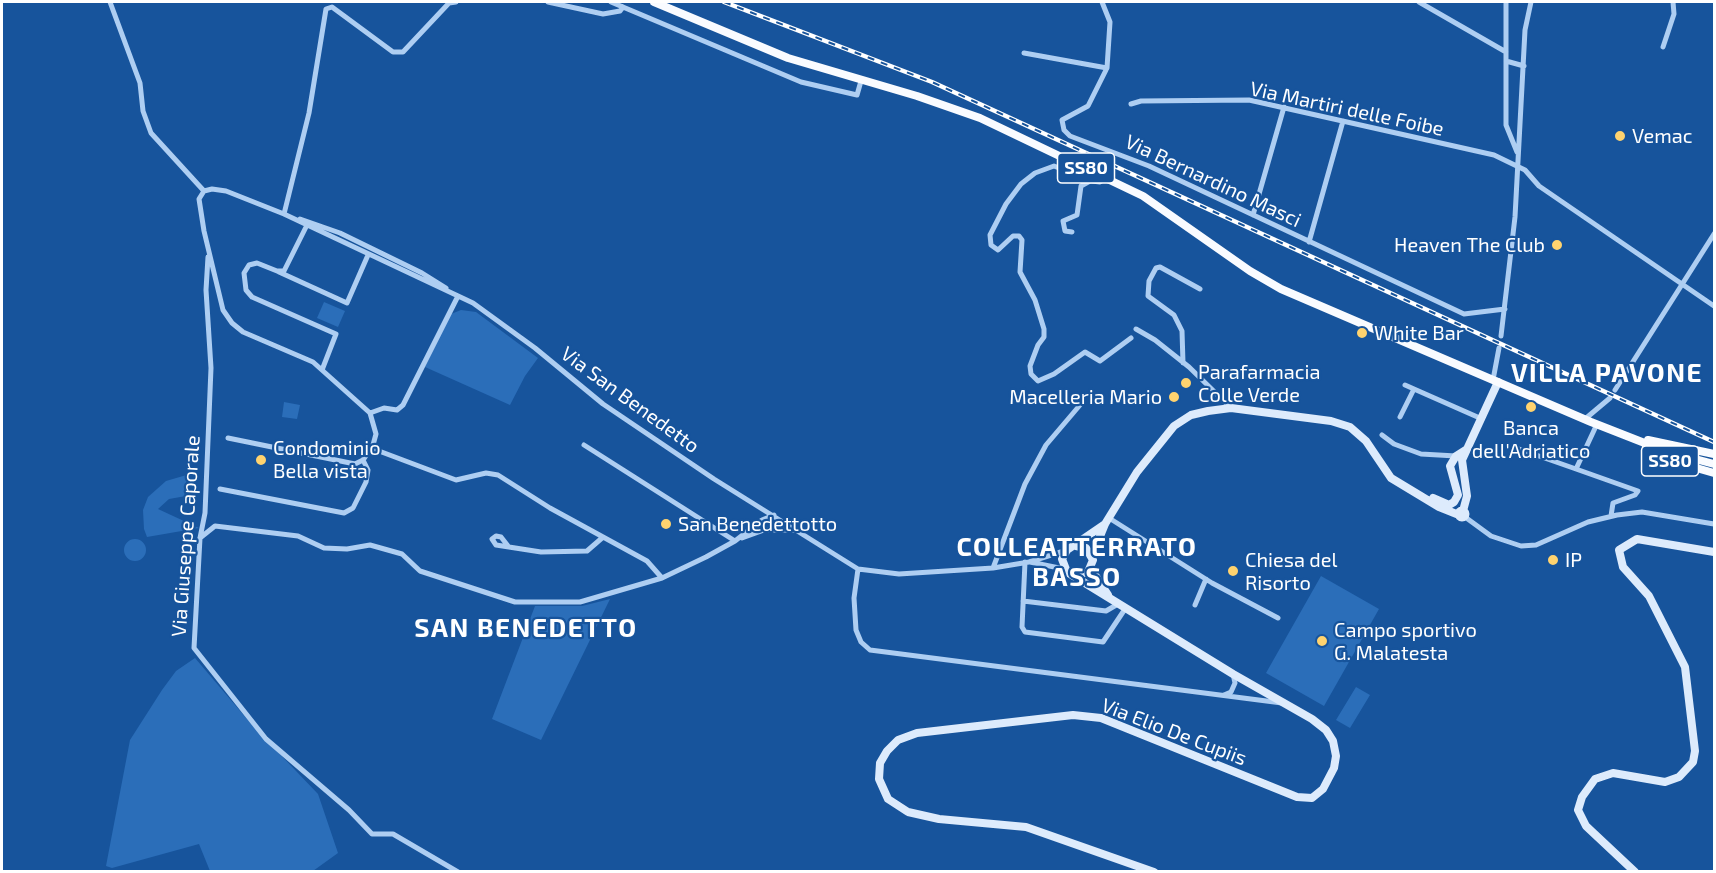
<!DOCTYPE html>
<html>
<head>
<meta charset="utf-8">
<style>
  body { margin:0 }
  #map { position:relative; width:1716px; height:873px; overflow:hidden; background:#17549c; font-family:"Exo 2",sans-serif }
  canvas { display:block }
  .frame { position:absolute; inset:0; border:3px solid #fff; pointer-events:none }
</style>
</head>
<body>
<div id="map">
<canvas width="1716" height="873"></canvas>
<div class="frame"></div>
</div>
<script>
const g = document.querySelector('canvas').getContext('2d');
g.lineJoin = 'round';
function paint(path, color) { g.fillStyle = color; g.fill(path, 'evenodd'); }
const poly = rows => new Path2D(rows.map(r => 'M' + r).join(''));
function trace(path, color, width, dash) { g.strokeStyle = color; g.lineWidth = width; g.lineCap = dash ? 'butt' : 'round'; g.setLineDash(dash || []); g.stroke(path); }
function drawText(font, color, halo, rows, align = 'center') {
  g.font = font + ' "Exo 2",sans-serif'; g.lineWidth = 4.5; g.setLineDash([]); g.textBaseline = 'middle'; g.strokeStyle = halo; g.fillStyle = color; for (const [text, x, y, turn = 0] of rows) {
    g.save(); g.translate(x, y); g.rotate((+turn || 0) * Math.PI / 180); g.textAlign = isNaN(turn) ? turn : align; if (halo) g.strokeText(text, 0, 0); g.fillText(text, 0, 0); g.restore();
  }
}
paint(poly([
  [324,302,345,311,338,327,317,318],
  [461,310,476,312,538,358,525,376,510,405,425,367,451,314],
  [284,402,300,405,297,419,282,417],
  [190,474,186,496,169,499,158,509,199,528,147,537,144,529,143,510,148,497,166,481],
  '124 550a11 11 0 1 1 22 0a11 11 0 1 1-22 0Z',
  [1321,576,1379,609,1324,706,1266,673],
  [610,599,541,740,492,719,535,606,582,606],
  [195,658,253,726,318,794,338,853,313,871,210,871,199,844,112,868,106,866,130,740,162,690,176,671],
  [1356,687,1370,695,1350,728,1336,720]
]), '#2b6eb9');
trace(poly([
  [110,2,140,83,143,111,151,133,204,191],
  [548,2,603,14,620,11,623,7],
  [611,2,801,82,857,95,861,81],
  [1102,2,1110,22,1107,68],
  [1419,2,1506,52],
  [1506,2,1506,125,1517,152],
  [1663,47,1674,14,1673,2],
  [1024,53,1107,68,1088,106,1062,120,1064,130,1070,136,1149,166,1464,314,1505,309],
  [1506,61,1524,66],
  [1131,104,1141,101,1249,100,1494,155,1525,170,1539,186,1714,306],
  [1106,178,1100,182,1092,181,1054,166,1035,173,1021,184,1006,204,990,235,991,245,998,250,1013,236,1019,236,1022,240,1020,272,1035,300,1044,329,1044,337,1038,345,1030,366,1031,374,1038,381,1054,374,1085,352,1100,361,1131,338],
  [284,214,309,113,326,9,332,7,393,52,403,52,449,3,456,2],
  [1253,215,1284,107],
  [300,219,340,233,422,273,446,288],
  [307,225,284,271,277,271,257,263,249,265,244,273,246,290,252,297,336,334,322,370],
  [1072,232,1065,231,1063,221,1077,215,1081,186,1090,181],
  [1309,242,1343,121],
  [208,257,206,290,211,368,205,513,200,538,194,648,266,739,349,810,372,834,393,834,458,872],
  [279,272,347,303,368,255],
  [1136,329,1155,340,1189,367,1231,408],
  [1501,336,1515,217,1525,30,1531,2],
  [1183,363,1182,331,1174,315,1148,296,1149,281,1156,268,1160,267,1200,289],
  [1493,380,1499,348],
  [1405,385,1414,389],
  [1615,390,1714,234],
  [370,413,384,408,397,410,403,405,458,296],
  [1400,417,1414,389,1482,419],
  [1585,419,1610,398],
  [1597,424,1576,469,1638,491,1635,495,1613,503,1611,516],
  [1382,435,1394,444,1421,454,1456,456],
  [228,438,355,464,363,460,373,445,376,434,370,413,313,362,243,332,232,323,223,310,204,231,199,199,204,191,212,189,226,191,284,214,473,303,535,348,603,404,714,479,858,569,899,574,993,568,1029,562,1067,550],
  [584,445,735,541],
  [371,448,456,480,486,473,498,475,550,508,647,561,662,578],
  [1519,449,1576,469],
  [220,489,344,513,353,508,366,482,368,470,363,460],
  [1465,517,1491,536,1521,546,1536,545,1588,522,1617,515,1642,512,1714,524],
  [1109,518,1212,583,1278,618],
  [200,538,215,526,298,536,324,548,347,549,370,545,402,554,420,571,515,602,580,602,662,578,706,557,735,541,762,520,774,515],
  [742,538,764,530,797,530],
  [508,546,501,537,496,536,492,539,496,545,541,552,587,551,602,538],
  [1025,562,1022,627,1025,632,1103,642,1125,609],
  [1030,562,1064,569],
  [993,568,1025,484,1046,445,1080,405],
  [858,569,854,598,856,630,861,642,870,650,1282,703],
  [1023,601,1106,611,1118,604],
  [1195,605,1206,579],
  [1224,695,1231,692,1235,683,1233,674]
]), '#aecef2', 5);
trace(poly([
  [1433,498,1449,505,1454,502,1458,495,1450,466,1456,456,1467,449],
  '1458.5 514a3.5 3.5 0 1 1 7 0a3.5 3.5 0 1 1-7 0Z',
  [1463,511,1467,496,1462,460,1498,382],
  [1105,524,1067,550,1062,559,1067,572,1233,674,1312,719,1326,730,1333,741,1336,756,1334,768,1323,789,1312,798,1297,797,1101,718,1073,715,917,733,898,740,887,751,880,763,879,779,888,799,908,812,939,819,1026,827,1154,872],
  [1092,556,1105,524,1137,472,1174,426,1191,415,1208,411,1231,408,1331,421,1350,427,1366,441,1391,478,1439,507,1459,515],
  [1091,569,1108,595],
  [1074,576,1088,572,1093,560,1086,548,1076,546],
  [1635,872,1586,826,1578,810,1582,797,1595,779,1613,773,1665,782,1679,777,1693,762,1695,751,1685,667,1649,596,1623,567,1619,550,1637,539,1714,552]
]), '#ddebfc', 8);
trace(poly([
  [654,2,788,58,917,96,980,118,1143,196,1250,271,1281,289,1591,422,1665,451,1714,464],
  [1648,440,1714,454],
  [1646,447,1665,459,1714,473]
]), '#f9fbff', 8);
const rail = poly([
  [724,2,932,82,1714,442]
]);
trace(rail, '#fff', 4.5);
trace(rail, '#17549c', 2, [7]);
for (const [x, y, r, color] of [
  [1620,136,6,"#ffd36f"],
  [1557,245,6,"#ffd36f"],
  [1362,333,6,"#ffd36f"],
  [1186,383,6,"#ffd36f"],
  [1174,397,6,"#ffd36f"],
  [1531,407,6,"#ffd36f"],
  [261,460,6,"#ffd36f"],
  [666,524,6,"#ffd36f"],
  [1553,560,6,"#ffd36f"],
  [1233,571,6,"#ffd36f"],
  [1322,641,6,"#ffd36f"]
]) { const dot = new Path2D(); dot.arc(x, y, r, 0, 2 * Math.PI); g.fillStyle = color; g.fill(dot); trace(dot, '#17549c', 2); }
for (const [x, y, w] of [
  [1086,168,57],
  [1670,461,57]
]) { const box = new Path2D(); box.roundRect(x - w / 2, y - 15, w, 30, 4.5); g.fillStyle = '#17549c'; g.fill(box); trace(box, '#fff', 1.5); }
drawText('bold 18px', '#fff', null, [
  ["SS80",1086,168],
  ["SS80",1670,461]
]);
drawText('20px', '#fff', '#17549c', [
  ["Via Martiri delle Foibe",1347,109,12],
  ["Via Bernardino Masci",1213,181,25],
  ["Via San Benedetto",630,400,36],
  ["Via Giuseppe Caporale",186,536,-86],
  ["Via Elio De Cupiis",1174,732,21]
]);
drawText('20px', '#fff', '#17549c', [
  ["Vemac",1632,136],
  ["Heaven The Club",1545,245,"right"],
  ["White Bar",1374,333],
  ["Parafarmacia",1198,372],
  ["Colle Verde",1198,395],
  ["Macelleria Mario",1162,397,"right"],
  ["Banca",1531,428,"center"],
  ["dell'Adriatico",1531,451,"center"],
  ["Condominio",273,448],
  ["Bella vista",273,471],
  ["San Benedettotto",678,524],
  ["Chiesa del",1245,560],
  ["Risorto",1245,583],
  ["IP",1565,560],
  ["Campo sportivo",1334,630],
  ["G. Malatesta",1334,653]
], 'left');
g.letterSpacing = '1.5px';
drawText('bold 26px', '#fff', '#17549c', [
  ["VILLA PAVONE",1607,373],
  ["COLLEATTERRATO",1077,547],
  ["BASSO",1077,577],
  ["SAN BENEDETTO",526,628]
]);
g.letterSpacing = '0px';
</script>
</body>
</html>
